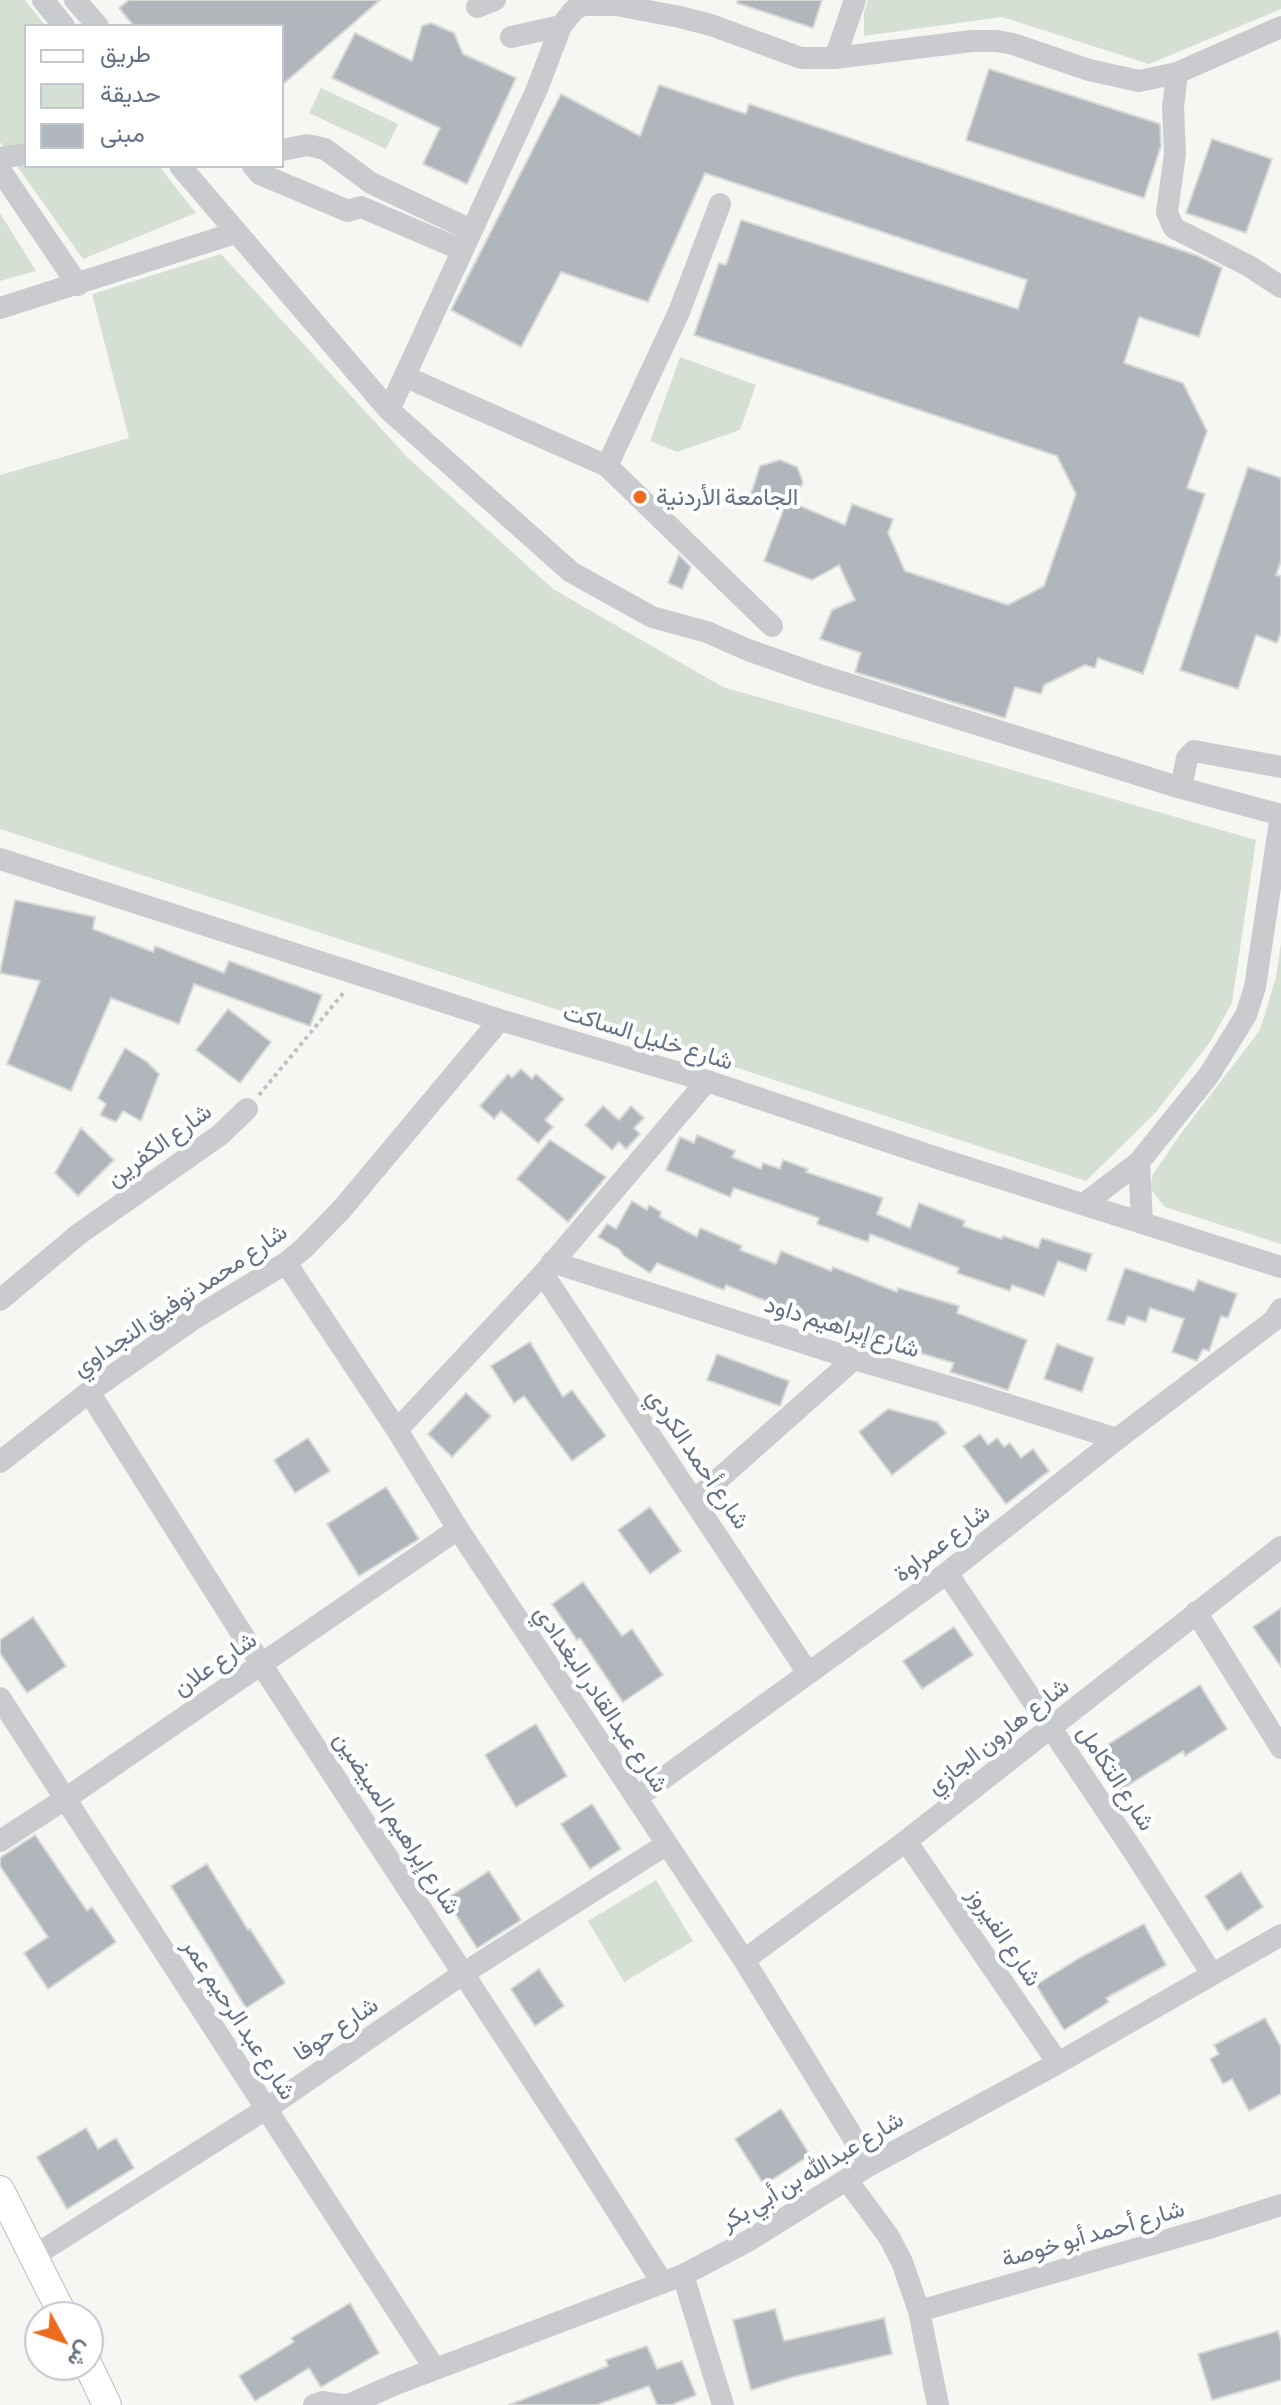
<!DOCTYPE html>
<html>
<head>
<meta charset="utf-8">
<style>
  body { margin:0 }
  #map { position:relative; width:1281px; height:2405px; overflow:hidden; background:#f6f7f3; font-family:"Asap Condensed",Vazirmatn,sans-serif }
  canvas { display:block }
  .legend { position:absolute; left:24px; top:24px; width:260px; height:144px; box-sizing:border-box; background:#fff; border:2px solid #c1c7cf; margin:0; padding:10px 14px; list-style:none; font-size:24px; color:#647286 }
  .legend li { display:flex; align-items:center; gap:16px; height:40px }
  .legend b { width:40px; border:2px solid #c1c7cf }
  .north { position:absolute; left:24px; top:2301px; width:80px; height:80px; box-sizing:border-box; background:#fff; border:2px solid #c1c7cf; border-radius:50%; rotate:130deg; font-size:22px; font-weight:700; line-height:32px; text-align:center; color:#647286 }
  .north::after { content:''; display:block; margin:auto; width:28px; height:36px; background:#ed6b1d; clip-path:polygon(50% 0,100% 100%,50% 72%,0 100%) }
</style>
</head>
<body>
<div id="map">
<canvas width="1281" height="2405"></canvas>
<ul class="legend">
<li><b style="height:10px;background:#fff"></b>طريق</li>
<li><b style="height:22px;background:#d6dfd4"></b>حديقة</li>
<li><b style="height:22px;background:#b1b6bd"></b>مبنى</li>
</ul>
<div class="north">ش</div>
</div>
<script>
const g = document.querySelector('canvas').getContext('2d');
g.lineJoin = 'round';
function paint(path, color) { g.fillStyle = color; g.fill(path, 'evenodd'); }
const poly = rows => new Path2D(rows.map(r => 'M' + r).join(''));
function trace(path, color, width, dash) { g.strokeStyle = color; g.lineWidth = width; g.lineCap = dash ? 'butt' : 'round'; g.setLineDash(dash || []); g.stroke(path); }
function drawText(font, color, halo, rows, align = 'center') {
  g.font = font + ' "Asap Condensed",Vazirmatn,sans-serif'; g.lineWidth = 8; g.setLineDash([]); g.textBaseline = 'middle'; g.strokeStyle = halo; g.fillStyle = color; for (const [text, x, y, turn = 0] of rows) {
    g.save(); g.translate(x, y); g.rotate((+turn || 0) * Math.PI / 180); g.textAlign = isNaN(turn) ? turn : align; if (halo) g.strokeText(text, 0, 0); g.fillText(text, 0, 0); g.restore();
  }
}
paint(poly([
  [0,0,25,0,46,26,26,26,26,166,159,166,196,213,83,259,0,142],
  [868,0,1281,0,1281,9,1149,64,1002,17,864,36,864,12],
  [321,88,398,124,386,149,309,113],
  [0,213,36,271,0,281],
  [221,254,407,457,553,589,723,687,1256,840,1232,1003,1210,1042,1156,1112,1086,1181,0,829,0,475,129,438,92,294],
  [680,357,756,385,740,430,677,452,650,441],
  [1281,943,1281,1244,1165,1207,1150,1188,1153,1174,1182,1132,1260,1030,1276,977],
  [656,1880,693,1941,624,1982,588,1921]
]), '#d6dfd4');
const building = poly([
  [129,0,380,0,282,85,282,26,134,26,119,8,129,0],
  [738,0,822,0,813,28,737,3,738,0],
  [431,23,454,33,463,54,516,78,467,184,423,164,440,128,332,78,355,33,412,61,422,26,431,23],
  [989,69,1160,124,1161,146,1144,198,966,140,989,69],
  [659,85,746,114,749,104,1198,256,1222,268,1199,337,1139,317,1124,363,1183,383,1207,431,1187,488,1205,494,1143,674,1098,658,1095,668,1085,665,1044,685,1041,694,1015,687,1005,718,855,672,861,653,820,639,832,610,855,600,839,565,812,580,764,561,783,511,749,500,760,466,780,460,797,467,803,482,793,503,845,525,852,504,893,519,888,533,905,571,1008,605,1044,586,1076,494,1057,456,694,335,719,263,726,265,741,220,1018,309,1027,280,705,173,648,302,561,272,521,347,451,310,561,94,640,136,659,85],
  [1212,139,1272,159,1246,233,1186,213,1212,139],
  [1248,467,1281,478,1281,561,1276,575,1281,576,1281,632,1277,643,1256,635,1238,689,1180,670,1248,467],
  [679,555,691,567,682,589,668,583,679,555],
  [15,900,95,917,93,929,153,952,155,946,224,973,229,961,322,995,310,1026,194,984,179,1024,111,998,71,1091,7,1064,40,981,0,973,15,900],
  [228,1009,271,1042,240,1083,196,1050,228,1009],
  [125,1048,147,1062,159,1074,141,1121,123,1111,116,1122,100,1115,106,1104,98,1098,125,1048],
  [521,1069,532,1079,536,1074,564,1099,545,1120,553,1127,538,1143,501,1111,494,1119,480,1106,508,1074,512,1078,521,1069],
  [603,1106,619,1120,631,1106,644,1118,634,1128,640,1134,626,1149,619,1142,612,1150,585,1125,603,1106],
  [81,1128,114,1160,78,1196,55,1173,81,1128],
  [697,1135,735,1151,732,1157,761,1169,763,1163,780,1169,783,1160,808,1169,806,1172,883,1198,877,1214,910,1228,919,1203,965,1221,963,1226,1002,1239,1003,1236,1038,1248,1042,1238,1092,1254,1086,1271,1058,1261,1044,1296,1012,1285,1010,1291,957,1273,959,1268,870,1234,868,1242,817,1224,819,1218,734,1188,730,1197,666,1170,680,1137,694,1143,697,1135],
  [550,1140,606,1177,568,1222,517,1179,550,1140],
  [632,1201,647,1210,649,1205,661,1212,660,1217,697,1237,700,1228,742,1246,740,1250,776,1264,781,1251,831,1271,833,1267,897,1292,898,1288,959,1306,957,1313,1027,1340,1008,1390,950,1372,954,1363,868,1338,866,1341,810,1323,811,1319,726,1285,724,1290,657,1263,650,1273,624,1256,619,1249,598,1237,607,1224,616,1229,632,1201],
  [1125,1268,1194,1291,1198,1280,1237,1294,1228,1318,1221,1316,1209,1351,1203,1349,1197,1361,1172,1352,1184,1319,1150,1308,1146,1322,1128,1316,1124,1325,1107,1320,1125,1268],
  [530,1342,563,1397,572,1390,606,1436,572,1461,524,1396,514,1403,491,1366,530,1342],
  [1057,1344,1094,1358,1082,1392,1044,1379,1057,1344],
  [717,1354,789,1381,780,1406,707,1380,717,1354],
  [466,1393,491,1416,452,1457,428,1434,466,1393],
  [888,1409,937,1422,946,1433,892,1475,859,1432,888,1409],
  [980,1434,988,1445,997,1438,1004,1447,1010,1443,1021,1458,1033,1449,1049,1471,1006,1504,963,1446,980,1434],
  [308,1438,330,1471,295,1493,274,1460,308,1438],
  [386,1487,419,1539,359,1576,327,1524,386,1487],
  [650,1507,681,1551,650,1574,618,1530,650,1507],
  [583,1582,622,1636,632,1629,663,1675,623,1702,580,1638,577,1640,552,1604,583,1582],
  [1281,1608,1281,1667,1253,1627,1281,1608],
  [33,1617,66,1666,27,1693,0,1653,0,1640,33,1617],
  [954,1627,973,1655,922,1689,903,1661,954,1627],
  [1200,1685,1227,1729,1185,1756,1183,1751,1119,1791,1095,1753,1200,1685],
  [536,1724,567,1776,516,1807,485,1755,536,1724],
  [592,1804,621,1849,590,1869,561,1824,592,1804],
  [35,1835,87,1911,92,1907,116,1942,48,1989,24,1953,48,1937,0,1866,0,1858,35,1835],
  [207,1864,248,1930,250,1929,285,1983,246,2008,171,1886,207,1864],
  [489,1871,521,1920,477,1948,446,1899,489,1871],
  [1241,1872,1263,1907,1227,1931,1205,1896,1241,1872],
  [1144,1924,1166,1965,1106,1998,1109,2002,1064,2030,1036,1985,1081,1957,1144,1924],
  [539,1969,564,2006,535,2026,511,1989,539,1969],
  [1265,2018,1281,2047,1281,2094,1249,2111,1232,2079,1223,2084,1210,2059,1219,2054,1214,2045,1265,2018],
  [781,2109,810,2155,764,2185,735,2139,781,2109],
  [86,2128,98,2149,116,2138,134,2168,67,2209,37,2157,86,2128],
  [350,2303,379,2353,321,2387,309,2368,255,2401,239,2376,294,2342,291,2338,350,2303],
  [775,2309,784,2341,884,2318,892,2354,793,2377,751,2390,733,2320,775,2309],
  [1278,2331,1281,2342,1281,2380,1212,2400,1198,2354,1278,2331],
  [647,2346,657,2369,682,2361,696,2395,671,2405,657,2405,649,2386,596,2405,509,2405,608,2366,606,2360,647,2346]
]);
paint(building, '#b1b6bd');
trace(building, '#d8d8d6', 2);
const major = poly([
  [0,2190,64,2317],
  [88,2365,107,2405]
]);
trace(major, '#b9bcc0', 30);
trace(poly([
  [259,1095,345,991]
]), '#c0c1c4', 4, [4, 4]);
trace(poly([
  [43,0,64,26],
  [75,0,98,26],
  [477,7,495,0],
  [511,37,561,26],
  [835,58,855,0],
  [1177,73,1173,108,1175,154,1167,212,1171,222,1174,228,1249,266,1281,287],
  [282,150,307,145,325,149,371,183,471,230],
  [0,158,26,154],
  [180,166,389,410,571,572,652,617,707,632,748,650,819,675,1181,788,1281,815],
  [253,166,260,174,348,211,361,207,462,250],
  [0,170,78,285],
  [0,308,235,233],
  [406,377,607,466,679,312,720,204],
  [389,410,537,89,561,26,574,10,583,5,616,5,680,17,711,25,801,58,835,58,972,41,997,41,1013,44,1089,70,1139,81,1177,73,1281,27],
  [607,466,772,626],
  [1181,788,1187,758,1194,751,1281,767],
  [0,859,500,1020,707,1081,937,1158,1281,1267],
  [1139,1162,1142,1222],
  [1084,1204,1139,1162,1209,1075,1246,1015,1255,987,1281,815],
  [552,1262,854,1359,977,1395,1117,1439],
  [286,1263,397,1430,458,1529,744,1960,870,2165],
  [543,1274,808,1673],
  [0,1300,79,1234,220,1135,247,1109],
  [89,1392,261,1664,572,2140,662,2282],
  [397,1430,543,1274,707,1081],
  [0,1462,89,1392,195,1318,286,1263,303,1249,342,1209,500,1020],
  [695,1500,854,1359],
  [947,1573,1134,1852,1212,1974],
  [1196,1612,1281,1748],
  [0,1698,435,2369],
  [636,1798,947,1573,1117,1439,1273,1321,1281,1309],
  [0,1841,65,1799,458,1529],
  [906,1841,1058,2063],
  [744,1960,906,1841,1281,1547],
  [847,2180,889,2237,902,2262,919,2311,938,2405],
  [34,2256,266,2109,464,1973,667,1844],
  [683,2275,723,2405],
  [919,2311,1209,2228,1281,2205],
  [314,2405,322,2402,343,2405],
  [348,2405,396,2384,683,2275,748,2241,870,2165,1058,2063,1281,1935]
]), '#c9cbcf', 22);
trace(major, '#fff', 28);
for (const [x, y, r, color] of [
  [640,497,8,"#ed6b1d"]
]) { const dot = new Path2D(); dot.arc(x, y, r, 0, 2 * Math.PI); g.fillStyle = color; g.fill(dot); trace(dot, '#fff', 3); }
drawText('24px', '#647286', '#fff', [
  ["الجامعة الأردنية",656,497]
], 'left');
drawText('24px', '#647286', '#fff', [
  ["شارع خليل الساكت",648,1037,17],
  ["شارع الكفرين",159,1145,-36],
  ["شارع محمد توفيق النجداوي",180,1300,-34],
  ["شارع إبراهيم داود",842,1327,17],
  ["شارع أحمد الكردي",698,1459,56],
  ["شارع عمراوة",942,1543,-37],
  ["شارع علان",215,1664,-34],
  ["شارع عبدالقادر البغدادي",601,1699,56],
  ["شارع هارون الجازي",998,1736,-38],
  ["شارع التكامل",1116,1778,57],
  ["شارع إبراهيم المبيضين",397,1823,57],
  ["شارع الفيروز",1004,1937,56],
  ["شارع عبد الرحيم عمر",239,2019,57],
  ["شارع حوفا",336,2029,-34],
  ["شارع عبدالله بن أبي بكر",812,2171,-31],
  ["شارع أحمد أبو خوصة",1093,2234,-16]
]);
</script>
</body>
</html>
